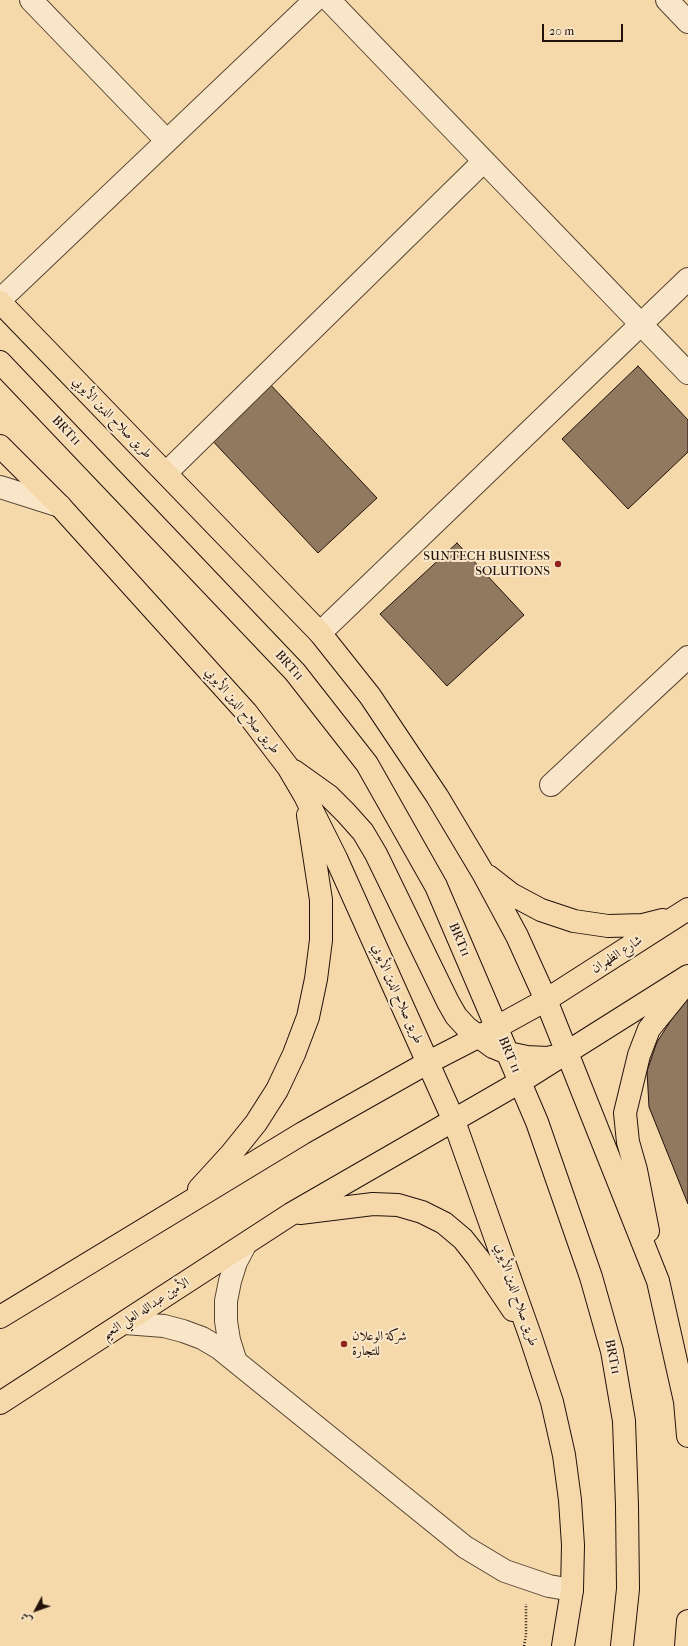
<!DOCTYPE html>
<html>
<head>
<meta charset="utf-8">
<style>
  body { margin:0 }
  #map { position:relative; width:688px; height:1646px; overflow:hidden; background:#f6d9aa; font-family:"IM FELL French Canon",Amiri,serif }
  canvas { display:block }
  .north { position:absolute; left:16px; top:1590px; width:40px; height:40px; -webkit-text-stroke:3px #f9e6c8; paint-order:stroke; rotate:229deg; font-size:11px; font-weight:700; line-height:16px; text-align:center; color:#22120b }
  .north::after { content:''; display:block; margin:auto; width:14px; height:18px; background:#22120b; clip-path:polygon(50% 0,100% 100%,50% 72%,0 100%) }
  .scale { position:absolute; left:542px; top:24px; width:81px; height:18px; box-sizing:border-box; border:2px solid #22120b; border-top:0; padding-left:5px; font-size:12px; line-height:14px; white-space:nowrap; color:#22120b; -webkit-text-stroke:3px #f9e6c8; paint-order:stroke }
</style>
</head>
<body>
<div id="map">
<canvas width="688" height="1646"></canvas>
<div class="north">ش</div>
<div class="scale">20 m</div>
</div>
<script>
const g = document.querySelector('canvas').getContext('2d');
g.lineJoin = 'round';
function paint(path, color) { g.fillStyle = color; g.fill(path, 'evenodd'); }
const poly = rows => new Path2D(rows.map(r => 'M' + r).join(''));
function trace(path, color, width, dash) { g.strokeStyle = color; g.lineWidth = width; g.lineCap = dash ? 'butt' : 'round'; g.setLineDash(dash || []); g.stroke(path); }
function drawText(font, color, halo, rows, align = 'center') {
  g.font = font + ' "IM FELL French Canon",Amiri,serif'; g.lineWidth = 4; g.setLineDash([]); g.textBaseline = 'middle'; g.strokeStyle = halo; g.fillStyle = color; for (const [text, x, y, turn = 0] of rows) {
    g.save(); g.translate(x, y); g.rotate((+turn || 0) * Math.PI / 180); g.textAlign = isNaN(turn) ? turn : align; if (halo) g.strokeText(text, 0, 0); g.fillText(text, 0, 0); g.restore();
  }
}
const building = poly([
  [638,366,688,420,688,452,628,509,562,439,638,366],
  [267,381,377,498,318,553,208,436,267,381],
  [457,543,524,615,447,686,380,614,457,543],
  [688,998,688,1204,649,1107,647,1071,657,1042,684,1000,688,998]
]);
paint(building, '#90795e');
trace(building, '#22120b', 1);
const minor = poly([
  [31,0,167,141],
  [329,0,688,373],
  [667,0,688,22],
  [0,300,315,0],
  [166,473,484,161],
  [0,487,60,506],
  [320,633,688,279],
  [551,785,688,657],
  [125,1323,164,1326,183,1331,202,1338,219,1348,465,1547,505,1571,549,1586,572,1590],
  [235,1359,229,1340,226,1321,226,1301,230,1281,236,1262,245,1245]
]);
const major = poly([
  [0,302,320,633,370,696,437,796,483,873,517,936,546,1000,658,1281,685,1401,688,1436],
  [0,362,295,672,367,764,436,886,537,1122,591,1277,612,1351,624,1421,627,1506,628,1589,622,1646],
  [0,446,60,506,246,712,288,767,305,796,336,858,454,1121,531,1338,552,1402,564,1455,570,1500,573,1545,572,1590,563,1646],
  [294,771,329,796,346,813,363,832,376,854,448,1002,456,1016,467,1028,493,1047,508,1053,527,1057,547,1058,561,1055],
  [488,876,511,894,541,910,574,921,608,926,643,925,663,920],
  [199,1189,231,1154,256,1123,277,1090,294,1054,308,1017,316,979,321,940,321,900,308,815],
  [300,1213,373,1204,398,1205,422,1212,444,1223,463,1239,478,1258,513,1310],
  [648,1231,636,1170,628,1142,625,1113,639,1055,649,1029,684,986],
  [0,1317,303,1133,427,1063,497,1027,546,1000,688,909],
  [0,1403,291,1214,520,1082,688,976],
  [686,1646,688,1621]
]);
trace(minor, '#574433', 24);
trace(major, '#22120b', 24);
trace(poly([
  [524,1646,526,1635,526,1604]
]), '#22120b', 2.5, [1, 2]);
trace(minor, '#f9e6c8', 22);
trace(major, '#f6d9aa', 22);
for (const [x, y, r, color] of [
  [558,564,4,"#8f2418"],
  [344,1344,4,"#8f2418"]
]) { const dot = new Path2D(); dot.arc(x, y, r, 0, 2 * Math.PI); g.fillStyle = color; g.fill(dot); trace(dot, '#f9e6c8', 1.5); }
drawText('13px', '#22120b', '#f9e6c8', [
  ["طريق صلاح الدين الأيوبي",112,418,46],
  ["BRT11",66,431,46],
  ["BRT11",289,666,48],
  ["طريق صلاح الدين الأيوبي",242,711,50],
  ["BRT11",459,940,67],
  ["شارع الظهران",617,955,-33],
  ["طريق صلاح الدين الأيوبي",397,994,66],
  ["BRT 11",509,1055,67],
  ["طريق صلاح الدين الأيوبي",516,1295,71],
  ["الأمين عبدالله العلي النعيم",146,1309,-33],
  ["BRT11",612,1357,78]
]);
drawText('13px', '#22120b', '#f9e6c8', [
  ["SUNTECH BUSINESS",550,557],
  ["SOLUTIONS",550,572],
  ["شركة الوعلان",352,1337,"left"],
  ["للتجارة",352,1352,"left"]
], 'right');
</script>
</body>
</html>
